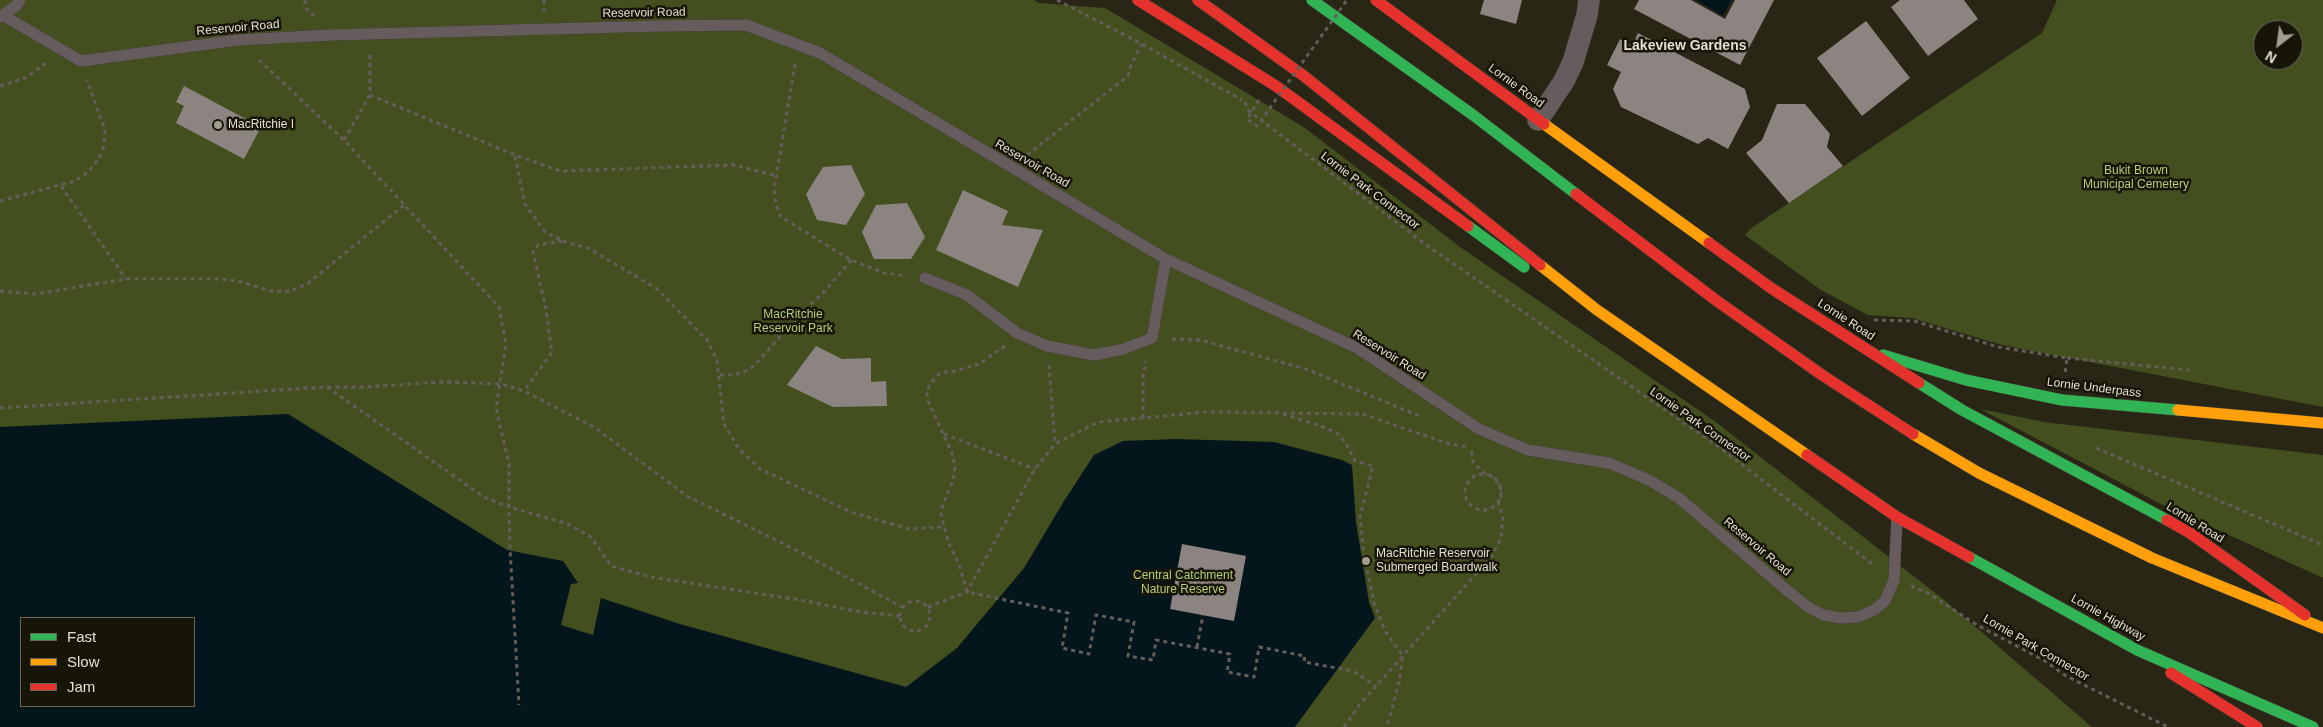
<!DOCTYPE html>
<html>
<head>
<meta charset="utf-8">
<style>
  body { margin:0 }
  #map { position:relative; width:2323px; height:727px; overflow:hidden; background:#2a2616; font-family:Arial,sans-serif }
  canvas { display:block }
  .legend { position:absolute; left:20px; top:617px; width:175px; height:90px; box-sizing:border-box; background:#171408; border:1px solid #696658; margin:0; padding:6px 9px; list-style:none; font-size:15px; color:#e4e0cf }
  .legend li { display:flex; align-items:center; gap:10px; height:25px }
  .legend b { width:25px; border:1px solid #696658 }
  .north { position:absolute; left:2253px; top:20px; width:50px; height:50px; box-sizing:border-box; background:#171408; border:1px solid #696658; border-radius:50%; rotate:210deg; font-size:14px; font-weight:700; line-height:20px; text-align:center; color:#e4e0cf }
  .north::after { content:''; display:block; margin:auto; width:18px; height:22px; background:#a39f8e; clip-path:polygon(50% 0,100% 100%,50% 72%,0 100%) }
</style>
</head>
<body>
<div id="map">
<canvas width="2323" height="727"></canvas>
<ul class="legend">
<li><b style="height:6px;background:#30b455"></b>Fast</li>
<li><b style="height:6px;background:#ff9f0a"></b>Slow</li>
<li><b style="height:6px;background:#e5322d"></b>Jam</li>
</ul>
<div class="north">N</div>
</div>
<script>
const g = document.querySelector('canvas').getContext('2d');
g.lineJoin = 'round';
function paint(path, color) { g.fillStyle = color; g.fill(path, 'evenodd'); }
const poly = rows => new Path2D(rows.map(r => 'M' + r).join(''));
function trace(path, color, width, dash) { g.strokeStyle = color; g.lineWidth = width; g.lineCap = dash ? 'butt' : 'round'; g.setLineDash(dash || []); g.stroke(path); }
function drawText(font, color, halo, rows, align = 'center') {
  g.font = font + ' Arial,sans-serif'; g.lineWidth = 5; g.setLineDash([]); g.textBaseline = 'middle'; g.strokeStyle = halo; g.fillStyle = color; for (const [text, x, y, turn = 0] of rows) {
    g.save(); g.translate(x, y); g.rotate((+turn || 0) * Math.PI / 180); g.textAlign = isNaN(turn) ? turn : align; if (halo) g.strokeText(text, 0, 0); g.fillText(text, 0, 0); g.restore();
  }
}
paint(poly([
  [0,0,1034,0,1039,3,1105,8,1305,128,1460,247,1713,420,1943,599,2092,727,0,727],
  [21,618,194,618,194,706,21,706],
  [2057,0,2323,0,2323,407,2002,345,1912,318,1868,315,1821,290,1745,235,1750,229,2042,33],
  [2263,30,2293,30,2293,60,2263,60],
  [1980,409,2044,422,2323,455,2323,578,2161,504]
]), '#444f20');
paint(poly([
  [1696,0,1732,0,1723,16],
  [288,414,507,550,563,561,578,583,571,584,561,625,593,635,601,598,680,624,906,687,957,648,1024,568,1064,501,1094,455,1123,441,1176,439,1274,442,1342,460,1352,465,1356,522,1369,602,1375,618,1295,727,0,727,0,427],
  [21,618,194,618,194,706,21,706]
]), '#04161c');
paint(poly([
  [1484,0,1522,0,1516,24,1480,14],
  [1639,0,1691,0,1725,19,1735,0,1774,0,1740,65,1634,9],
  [1900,0,1964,0,1978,19,1928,56,1891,7],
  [1866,21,1910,78,1862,116,1817,58],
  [1638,33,1745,89,1750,107,1728,149,1708,138,1698,144,1621,107,1613,89,1621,72,1607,65,1620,39,1632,46],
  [184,86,261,127,244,159,176,123,184,106,176,102],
  [1777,104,1805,104,1830,134,1827,147,1843,166,1789,203,1746,153,1762,140],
  [851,165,865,194,846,225,817,220,806,194,823,167],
  [963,190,1008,211,1002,225,1043,230,1018,287,936,250],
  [907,203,925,237,911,259,874,259,862,232,876,205],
  [816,346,842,359,871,358,871,382,886,381,887,406,833,407,787,385],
  [1182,544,1246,556,1234,621,1170,609]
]), '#8b8481');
const lane = poly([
  [4,16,81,61,238,40,331,35,659,26,746,25,820,53,1166,259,1357,348,1479,429,1528,450,1609,463,1649,480,1679,498,1789,592,1808,607,1823,615,1841,618,1858,617,1874,610,1885,601,1894,580,1897,518],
  [0,17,17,5,20,0],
  [925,278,967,295,1017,333,1047,346,1094,355,1124,349,1152,338,1166,259]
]);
const street = poly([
  [1538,120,1564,81,1573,62,1587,15,1589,0]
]);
const fast = poly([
  [1312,0,1473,115,1576,194],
  [1468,226,1524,267],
  [1883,355,1966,380,2062,400,2178,410],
  [1919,383,1962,410,2167,520],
  [1969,557,2137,650,2313,727]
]);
const slow = poly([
  [1544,124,1709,243],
  [1540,265,1597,310,1807,455],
  [2178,410,2323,423],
  [1913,434,1979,473,2152,558,2323,628]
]);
const jam = poly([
  [1138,0,1276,86,1468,226],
  [1198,0,1304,76,1540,265],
  [1376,0,1544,124],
  [1576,194,1717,301,1822,375,1913,434],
  [1709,243,1771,288,1919,383],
  [1807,455,1897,517,1969,557],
  [2167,520,2190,533,2305,615],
  [2171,673,2257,727]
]);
trace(lane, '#464335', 12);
trace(street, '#464335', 22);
trace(fast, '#464335', 12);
trace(slow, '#464335', 12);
trace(jam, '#464335', 12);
trace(poly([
  [305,0,305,7,314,16],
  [544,0,544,11],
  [1057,0,1142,44,1242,100],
  [259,60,344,140,499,307,506,344,496,408,509,464,509,507,568,524,591,537,611,566,651,577,800,600,861,612,900,616],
  [795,64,774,190,776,204,781,217,851,260,884,273,907,276],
  [0,86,25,78,46,63],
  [370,95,515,155,560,171,734,165,777,176],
  [1245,102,1249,111,1425,244,1716,445,1875,566],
  [344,140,370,95,370,52],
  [1027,155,1128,76,1131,65,1142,44],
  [515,156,525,204,545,232,563,241,538,245,533,252,545,304,552,352,524,391],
  [61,186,126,279],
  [0,201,75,181,88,172,98,160,104,146,105,130,87,80],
  [563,241,588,248,656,288,707,340,717,360,724,424,739,449,760,469,851,512,909,529,943,527],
  [0,291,36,294,126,279,220,279,238,281,271,291,289,291,306,285,404,205],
  [1874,320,1914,321,1998,347,2067,358,2065,374],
  [1172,339,1200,340,1306,369,1422,417],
  [1005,346,979,364,956,371,940,373,929,385,927,393,928,401,952,453,955,467,953,481,943,504,941,515,949,544,959,564,967,592,1068,613,1062,648,1089,654,1096,615,1134,622,1128,656,1153,660,1156,640,1230,654,1227,672,1254,677,1259,647,1305,656,1304,662,1353,671,1376,686],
  [2067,358,2190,370],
  [1049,365,1055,444],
  [720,375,732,375,744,372,754,366,801,313,824,292,851,260],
  [327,387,484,497,509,507,510,548,519,705],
  [0,408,326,387,365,387,442,382,501,384,524,391,594,427,687,496,800,552,902,607],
  [1283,414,1321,426,1337,433,1346,443,1355,461,1373,466,1360,516,1363,548,1374,603,1385,631,1403,656,1399,682,1387,727],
  [1143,418,1143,376,1146,361],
  [944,434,1035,469],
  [2096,448,2323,545],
  '1465 492a18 18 0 1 1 36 0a18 18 0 1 1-36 0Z',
  [1911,586,1928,593,1977,625,2045,661,2066,676,2168,727],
  '900 616a15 15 0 1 1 30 0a15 15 0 1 1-30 0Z',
  [928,607,967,592,1035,469,1055,444,1098,422,1207,412,1363,414,1449,444,1468,447],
  [1197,647,1203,615],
  [1344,727,1360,704,1492,556,1501,538,1503,518,1498,502,1501,497,1500,485,1493,477,1484,473,1473,462,1471,448]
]), '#645d59', 3, [4, 4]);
trace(lane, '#665c5d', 11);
trace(street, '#665c5d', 21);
trace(fast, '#30b455', 11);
trace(slow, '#ff9f0a', 11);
trace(jam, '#e5322d', 11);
trace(poly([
  [1259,100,1247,119,1257,126,1347,0]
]), '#645d59', 3, [4, 4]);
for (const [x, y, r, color] of [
  [218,125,5,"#a39f8e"],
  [1366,561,5,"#a39f8e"]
]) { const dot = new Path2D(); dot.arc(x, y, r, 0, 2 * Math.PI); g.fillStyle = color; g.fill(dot); trace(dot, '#171408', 2); }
drawText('12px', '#e4e0cf', '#171408', [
  ["Reservoir Road",644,13,-1],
  ["Reservoir Road",238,28,-5],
  ["Lornie Road",1516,86,36],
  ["Reservoir Road",1032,164,30],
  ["Lornie Park Connector",1370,191,37],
  ["Lornie Road",1846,320,33],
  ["Reservoir Road",1389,355,32],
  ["Lornie Underpass",2094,388,7],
  ["Lornie Park Connector",1700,425,35],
  ["Lornie Road",2195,523,32],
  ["Reservoir Road",1757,547,40],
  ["Lornie Highway",2108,618,29],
  ["Lornie Park Connector",2036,648,30]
]);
drawText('12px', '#e4e0cf', '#171408', [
  ["MacRitchie I",228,125],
  ["MacRitchie Reservoir",1376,554],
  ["Submerged Boardwalk",1376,568]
], 'left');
drawText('12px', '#b5cf72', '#171408', [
  ["Bukit Brown",2136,171],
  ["Municipal Cemetery",2136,185],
  ["MacRitchie",793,315],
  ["Reservoir Park",793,329],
  ["Central Catchment",1183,576],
  ["Nature Reserve",1183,590]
]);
drawText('bold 14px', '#e4e0cf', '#171408', [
  ["Lakeview Gardens",1685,46]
]);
</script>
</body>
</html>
